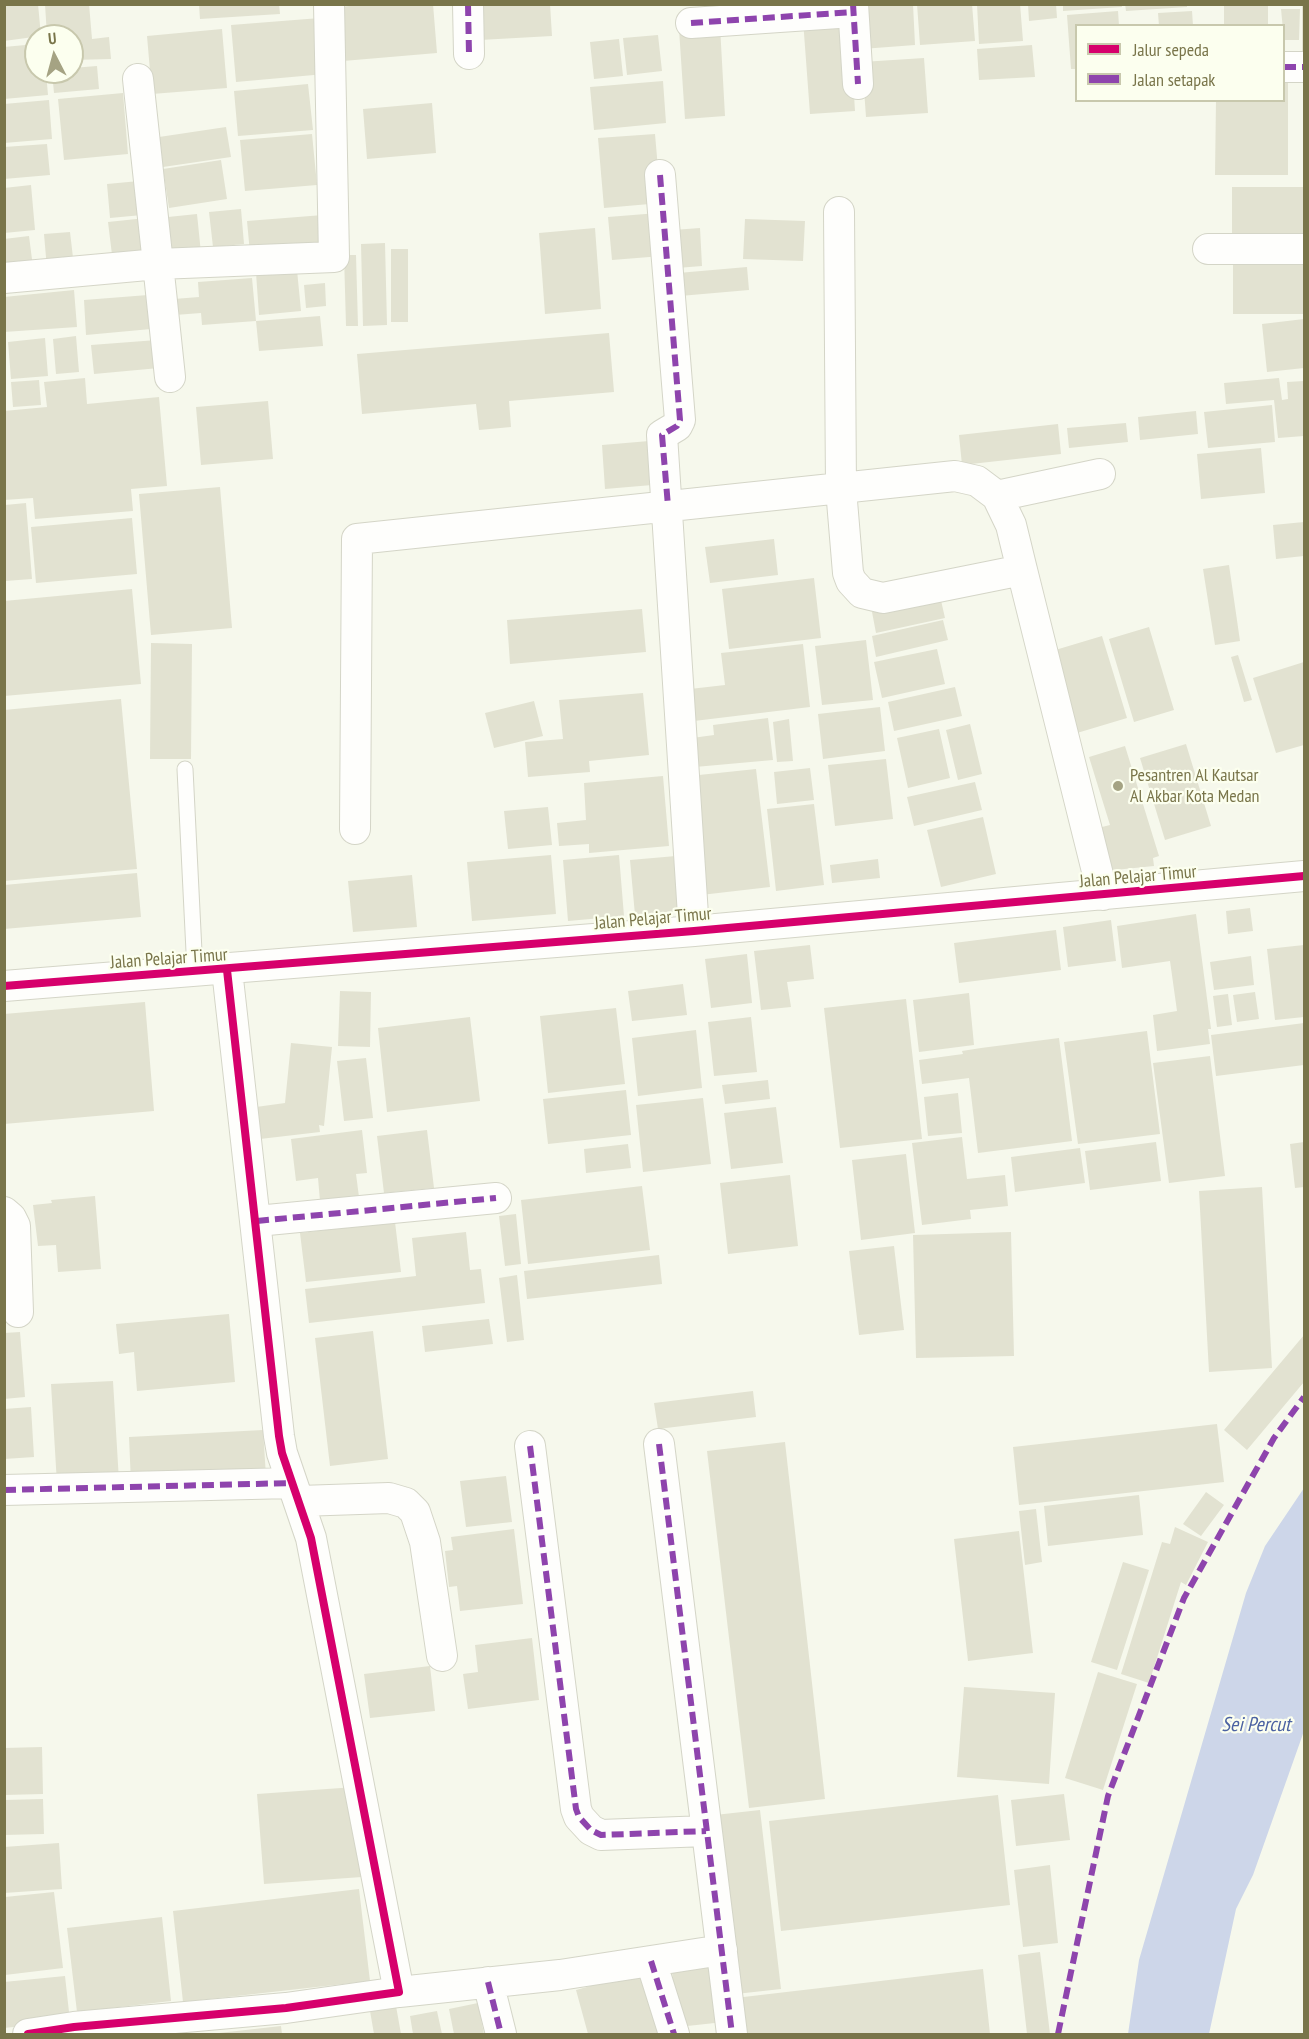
<!DOCTYPE html>
<html>
<head>
<meta charset="utf-8">
<style>
  body { margin:0 }
  #map { position:relative; width:1309px; height:2039px; overflow:hidden; background:#f6f8ec; font-family:"PT Sans Narrow",sans-serif }
  canvas { display:block }
  .frame { position:absolute; inset:0; border:6px solid #79754a; pointer-events:none }
  .legend { position:absolute; left:1075px; top:24px; width:210px; height:78px; box-sizing:border-box; background:#fcffef; border:2px solid #c8c8ad; margin:0; padding:8px 10px; list-style:none; font-size:18px; color:#79754a }
  .legend li { display:flex; align-items:center; gap:12px; height:30px }
  .legend b { width:30px; border:2px solid #c8c8ad }
  .north { position:absolute; left:24px; top:24px; width:60px; height:60px; box-sizing:border-box; background:#fcffef; border:2px solid #c8c8ad; border-radius:50%; rotate:354deg; font-size:16px; font-weight:700; line-height:24px; text-align:center; color:#79754a }
  .north::after { content:''; display:block; margin:auto; width:21px; height:27px; background:#a5a383; clip-path:polygon(50% 0,100% 100%,50% 72%,0 100%) }
</style>
</head>
<body>
<div id="map">
<canvas width="1309" height="2039"></canvas>
<div class="frame"></div>
<ul class="legend">
<li><b style="height:8px;background:#d6006c"></b>Jalur sepeda</li>
<li><b style="height:8px;background:#8e44ad"></b>Jalan setapak</li>
</ul>
<div class="north">U</div>
</div>
<script>
const g = document.querySelector('canvas').getContext('2d');
g.lineJoin = 'round';
function paint(path, color) { g.fillStyle = color; g.fill(path, 'evenodd'); }
const poly = rows => new Path2D(rows.map(r => 'M' + r).join(''));
function trace(path, color, width, dash) { g.strokeStyle = color; g.lineWidth = width; g.lineCap = dash ? 'butt' : 'round'; g.setLineDash(dash || []); g.stroke(path); }
function drawText(font, color, halo, rows, align = 'center') {
  g.font = font + ' "PT Sans Narrow",sans-serif'; g.lineWidth = 4.5; g.setLineDash([]); g.textBaseline = 'middle'; g.strokeStyle = halo; g.fillStyle = color; for (const [text, x, y, turn = 0] of rows) {
    g.save(); g.translate(x, y); g.rotate((+turn || 0) * Math.PI / 180); g.textAlign = isNaN(turn) ? turn : align; if (halo) g.strokeText(text, 0, 0); g.fillText(text, 0, 0); g.restore();
  }
}
paint(poly([
  [1304,1488,1304,1731,1253,1875,1236,1909,1209,2034,1128,2034,1139,1960,1246,1593,1265,1546]
]), '#cdd6e9');
paint(poly([
  [4,4,38,4,41,36,4,41],
  [45,4,89,4,92,39,109,37,111,59,72,60,72,36,47,36],
  [199,4,279,4,280,14,200,19],
  [373,4,433,4,437,53,343,61,338,7],
  [478,4,550,4,552,36,480,40],
  [859,4,913,4,915,45,862,49],
  [917,4,972,4,975,41,920,45],
  [977,4,1020,4,1023,41,979,44],
  [1028,4,1056,4,1057,18,1029,21],
  [1063,4,1121,4,1122,7,1063,11],
  [1125,4,1187,4,1187,7,1126,11],
  [1224,4,1268,4,1268,26,1224,26],
  [1302,4,1304,4,1304,59,1302,59],
  [1281,9,1300,9,1299,40,1284,40],
  [1118,11,1119,26,1076,26,1076,69,1071,69,1067,15],
  [1192,11,1193,26,1159,26,1158,13],
  [849,16,855,111,810,114,803,20],
  [320,18,325,74,236,82,231,25],
  [720,26,725,116,685,119,679,29],
  [222,29,227,88,152,94,147,36],
  [658,35,662,71,627,75,623,38],
  [619,39,623,76,594,79,590,42],
  [36,44,36,72,46,72,48,95,4,99,4,47],
  [1032,45,1035,77,979,80,977,49],
  [924,58,928,113,866,117,862,62],
  [97,66,99,89,54,93,52,72,72,72,72,68],
  [1284,67,1288,67,1288,175,1215,175,1216,100,1284,100],
  [663,81,666,123,594,130,590,87],
  [308,84,313,130,238,136,234,91],
  [123,93,128,154,64,160,58,99],
  [49,100,52,139,4,143,4,104],
  [432,103,436,153,367,159,363,109],
  [226,127,231,157,163,167,159,137],
  [312,134,317,185,245,191,240,140],
  [655,134,661,203,604,208,598,138],
  [47,144,50,175,4,179,4,147],
  [221,160,227,199,169,208,163,169],
  [139,181,142,215,110,218,107,184],
  [31,185,35,230,4,233,4,188],
  [1232,187,1304,187,1304,244,1232,244],
  [241,209,244,244,213,247,209,212],
  [658,213,662,256,612,260,608,217],
  [197,214,201,253,173,257,168,217],
  [323,215,326,247,250,253,247,221],
  [146,218,151,258,113,263,108,222],
  [745,219,805,221,803,261,743,259],
  [595,228,601,309,545,314,539,233],
  [700,228,702,266,677,268,673,230],
  [70,232,74,266,47,269,44,234],
  [29,236,33,267,4,270,4,239],
  [385,243,387,325,363,326,361,244],
  [391,249,408,249,408,322,391,322],
  [344,255,356,255,358,326,346,326],
  [1233,256,1304,256,1304,314,1233,314],
  [747,267,749,290,680,296,678,273],
  [297,270,301,311,259,315,256,273],
  [252,278,256,321,202,325,201,313,175,315,174,299,199,297,198,282],
  [325,283,326,306,306,308,304,285],
  [74,290,77,327,4,332,4,297],
  [148,295,151,329,86,335,84,300],
  [320,316,323,346,259,351,256,321],
  [1304,319,1304,368,1267,372,1262,324],
  [609,333,614,392,509,401,511,427,479,430,476,404,362,414,357,354],
  [76,336,79,372,56,374,53,339],
  [45,338,48,376,11,379,8,342],
  [157,340,159,368,94,374,91,345],
  [85,378,87,404,159,397,167,486,131,489,133,511,35,519,33,498,4,500,4,411,47,407,44,382],
  [1279,378,1282,400,1288,399,1287,382,1304,381,1304,436,1278,438,1274,400,1226,404,1224,383],
  [39,380,41,405,13,407,11,382],
  [268,401,273,459,201,465,196,407],
  [1272,405,1275,442,1208,448,1204,412],
  [1196,411,1198,434,1140,440,1138,417],
  [1126,423,1128,442,1069,448,1067,428],
  [1058,424,1061,454,962,465,959,435],
  [661,440,664,484,605,489,602,445],
  [1261,448,1265,493,1201,499,1197,454],
  [220,487,232,628,151,635,139,494],
  [26,503,32,579,5,581,5,505],
  [132,518,137,574,36,583,31,527],
  [1304,522,1304,556,1276,559,1273,525],
  [774,539,778,575,710,583,705,547],
  [1229,565,1240,641,1215,645,1203,569],
  [814,578,821,638,729,649,722,589],
  [132,589,141,684,4,696,4,601],
  [940,596,945,618,876,633,872,612],
  [642,609,646,652,510,664,507,620],
  [943,620,948,640,876,657,872,636],
  [1149,627,1174,710,1134,722,1109,639],
  [1102,636,1127,718,1077,733,1052,651],
  [866,640,873,700,822,705,815,646],
  [151,643,192,644,191,759,150,759],
  [803,644,810,707,694,721,690,689,725,685,721,653],
  [937,649,945,684,882,698,874,662],
  [1238,655,1252,700,1244,702,1231,657],
  [1304,662,1304,745,1276,753,1253,678],
  [955,687,962,716,894,731,888,702],
  [643,693,649,755,589,761,590,772,528,777,525,742,563,739,559,700],
  [121,699,137,869,4,881,4,710],
  [534,701,543,736,494,748,485,713],
  [880,707,885,751,823,759,818,714],
  [768,718,773,760,695,767,692,738,714,735,713,725],
  [789,719,793,761,777,762,773,722],
  [970,724,982,774,958,780,946,730],
  [939,729,950,778,908,788,897,738],
  [1186,744,1211,826,1165,840,1140,758],
  [1125,746,1159,856,1153,858,1154,866,1105,871,1094,829,1110,825,1089,757],
  [886,759,893,819,835,826,828,765],
  [810,768,814,800,777,804,774,772],
  [756,769,770,887,701,895,699,775],
  [663,776,669,846,589,853,589,844,559,846,557,823,586,820,584,783],
  [975,782,982,810,914,826,907,797],
  [814,804,824,885,776,891,767,809],
  [548,807,552,845,508,849,504,811],
  [983,817,996,874,941,887,927,830],
  [551,855,556,914,472,921,467,862],
  [619,855,624,916,568,921,563,860],
  [676,856,680,911,635,915,630,860],
  [878,859,880,878,832,883,830,865],
  [137,873,141,917,4,929,4,885],
  [412,875,417,927,353,932,348,881],
  [1250,908,1253,931,1228,934,1226,911],
  [1196,914,1211,1029,1208,1029,1210,1044,1157,1051,1153,1015,1177,1011,1170,961,1122,968,1117,926],
  [1111,920,1116,961,1068,967,1063,927],
  [1056,930,1061,970,959,983,954,943],
  [810,945,814,979,787,982,791,1007,761,1010,754,951],
  [1304,945,1304,1017,1275,1020,1267,949],
  [747,954,752,1003,711,1008,705,959],
  [1251,956,1254,985,1214,990,1210,962],
  [683,984,687,1015,632,1021,628,991],
  [340,991,371,992,370,1047,338,1046],
  [1255,992,1259,1019,1237,1022,1233,995],
  [969,993,974,1045,919,1052,913,1000],
  [1228,994,1232,1025,1217,1027,1213,996],
  [906,999,922,1139,840,1148,824,1008],
  [145,1002,154,1111,4,1124,4,1014],
  [616,1008,625,1084,548,1093,540,1016],
  [470,1017,480,1101,387,1112,378,1028],
  [751,1017,757,1072,714,1076,708,1022],
  [1304,1023,1304,1065,1216,1076,1211,1035],
  [696,1030,702,1088,638,1096,632,1038],
  [1147,1031,1160,1134,1078,1144,1064,1042],
  [1059,1038,1072,1141,978,1153,969,1078,922,1084,919,1060,963,1054,962,1051,981,1048],
  [291,1043,332,1047,324,1126,319,1125,320,1132,260,1139,256,1107,285,1103],
  [1210,1056,1225,1176,1169,1183,1153,1063],
  [366,1058,373,1118,344,1121,337,1061],
  [768,1080,770,1099,725,1104,722,1085],
  [626,1090,631,1135,548,1144,543,1099],
  [958,1093,962,1133,928,1136,924,1097],
  [703,1098,711,1164,643,1172,636,1105],
  [776,1107,783,1163,731,1169,724,1113],
  [362,1130,367,1173,356,1174,359,1197,320,1201,318,1178,296,1181,291,1139],
  [427,1130,434,1188,384,1193,377,1136],
  [962,1137,967,1179,1005,1175,1008,1206,970,1210,971,1219,922,1225,912,1143],
  [1156,1142,1161,1181,1090,1190,1085,1151],
  [1304,1142,1304,1187,1295,1188,1290,1144],
  [628,1144,631,1168,586,1173,584,1149],
  [1080,1148,1085,1183,1015,1192,1011,1157],
  [906,1154,915,1233,861,1240,852,1160],
  [790,1175,798,1246,728,1254,720,1183],
  [642,1186,650,1250,528,1264,521,1200],
  [1262,1187,1272,1368,1209,1372,1199,1191],
  [95,1196,101,1269,58,1272,56,1245,38,1246,33,1205,52,1203,51,1200],
  [516,1214,521,1264,505,1266,499,1216],
  [395,1222,401,1272,306,1282,300,1233],
  [466,1232,470,1270,481,1269,485,1303,309,1323,305,1289,416,1276,412,1238],
  [1011,1232,1014,1356,916,1358,913,1235],
  [894,1246,904,1330,859,1335,849,1251],
  [659,1255,662,1284,527,1299,524,1271],
  [517,1275,524,1340,507,1342,499,1278],
  [229,1314,235,1382,137,1391,134,1352,119,1354,116,1324],
  [489,1319,493,1344,425,1352,422,1326],
  [373,1331,388,1459,330,1466,315,1338],
  [20,1332,25,1397,4,1399,4,1333],
  [1304,1335,1304,1382,1247,1450,1224,1430],
  [113,1381,119,1481,57,1484,51,1384],
  [753,1391,756,1417,658,1429,654,1403],
  [31,1407,34,1457,4,1459,4,1409],
  [1217,1424,1224,1482,1019,1505,1013,1447],
  [263,1430,266,1476,131,1483,129,1437],
  [785,1442,825,1799,749,1808,707,1451],
  [506,1476,512,1522,466,1527,460,1481],
  [1206,1492,1224,1505,1201,1536,1183,1524],
  [1139,1495,1143,1535,1048,1546,1044,1506],
  [1036,1509,1042,1562,1025,1565,1019,1511],
  [1175,1527,1208,1542,1186,1585,1181,1582,1149,1683,1121,1674,1162,1542,1170,1544],
  [514,1529,523,1604,460,1611,457,1586,449,1587,445,1551,453,1550,451,1537],
  [1019,1531,1033,1653,968,1661,954,1539],
  [1123,1562,1149,1570,1117,1670,1091,1662],
  [532,1638,539,1700,468,1709,463,1674,478,1672,475,1645],
  [430,1666,435,1711,370,1718,364,1674],
  [1098,1672,1137,1684,1103,1790,1065,1778],
  [964,1687,1055,1693,1049,1784,957,1777],
  [42,1747,43,1794,4,1795,4,1748],
  [355,1787,362,1877,264,1884,257,1794],
  [1064,1794,1070,1840,1016,1846,1011,1800],
  [998,1795,1010,1905,781,1931,769,1821],
  [43,1799,44,1834,4,1835,4,1800],
  [760,1810,781,1989,736,1994,715,1815],
  [59,1843,62,1889,4,1893,4,1847],
  [1050,1865,1058,1943,1023,1947,1014,1870],
  [359,1889,370,1981,183,2002,173,1911],
  [54,1892,63,1968,5,1975,5,1897],
  [162,1917,171,2001,77,2012,67,1928],
  [1040,1952,1050,2034,1027,2034,1018,1955],
  [717,1958,724,2022,678,2027,671,1963],
  [983,1969,990,2034,740,2034,735,1998],
  [641,1972,658,2034,588,2034,576,1990],
  [65,1976,70,2021,4,2028,4,1982],
  [478,2003,484,2034,454,2034,449,2009],
  [396,2006,401,2034,374,2034,370,2011],
  [437,2011,442,2034,413,2034,410,2016],
  [281,2026,282,2034,219,2034,219,2033]
]), '#e2e2d1');
const service = poly([
  [185,769,195,972]
]);
const minor = poly([
  [468,4,469,54],
  [853,4,858,84],
  [691,23,853,12],
  [1284,67,1304,67],
  [660,175,680,420,677,426,662,435,694,931],
  [839,212,841,489,848,573,851,581,862,593,883,598,1022,570,1103,895],
  [1208,249,1304,249],
  [4,278,158,264,138,79],
  [170,377,158,264,334,257,329,4],
  [997,496,1100,474],
  [355,829,357,539,955,476,977,481,997,496,1011,525,1022,570],
  [4,986,694,931,1304,876],
  [4,1212,11,1218,15,1226,18,1312],
  [257,1221,496,1198],
  [659,1444,732,2034],
  [530,1446,576,1809,579,1817,591,1830,601,1835,706,1831],
  [4,1490,292,1483],
  [300,1501,389,1498,406,1503,415,1512,425,1542,442,1656],
  [651,1961,674,2034],
  [488,1982,501,2034],
  [399,1992,560,1975,722,1950],
  [28,2034,74,2027,286,2008,399,1992,311,1538,282,1453,279,1436,227,970]
]);
trace(service, '#d4d5c7', 17);
trace(minor, '#d4d5c7', 32);
trace(service, '#fefefc', 15);
trace(minor, '#fefefc', 30);
trace(poly([
  [468,4,469,54],
  [853,4,858,84],
  [691,23,853,12],
  [1284,67,1304,67],
  [660,175,680,420,677,426,662,435,668,506],
  [257,1221,496,1198],
  [659,1444,732,2034],
  [530,1446,576,1809,579,1817,591,1830,601,1835,706,1831],
  [4,1490,292,1483],
  [651,1961,674,2034],
  [488,1982,501,2034],
  [1058,2034,1108,1796,1184,1598,1274,1438,1304,1397]
]), '#8e44ad', 6, [12, 6]);
trace(poly([
  [4,986,694,931,1304,876],
  [28,2034,74,2027,286,2008,399,1992,311,1538,282,1453,279,1436,227,970]
]), '#d6006c', 8);
for (const [x, y, r, color] of [
  [1118,786,6,"#a5a383"]
]) { const dot = new Path2D(); dot.arc(x, y, r, 0, 2 * Math.PI); g.fillStyle = color; g.fill(dot); trace(dot, '#fcffef', 2); }
drawText('18px', '#79754a', '#fcffef', [
  ["Pesantren Al Kautsar",1130,776],
  ["Al Akbar Kota Medan",1130,797]
], 'left');
drawText('18px', '#79754a', '#fcffef', [
  ["Jalan Pelajar Timur",1138,877,-5],
  ["Jalan Pelajar Timur",653,919,-5],
  ["Jalan Pelajar Timur",169,959,-4]
]);
drawText('italic 20px', '#4b62a2', '#fcffef', [
  ["Sei Percut",1256,1725]
]);
</script>
</body>
</html>
